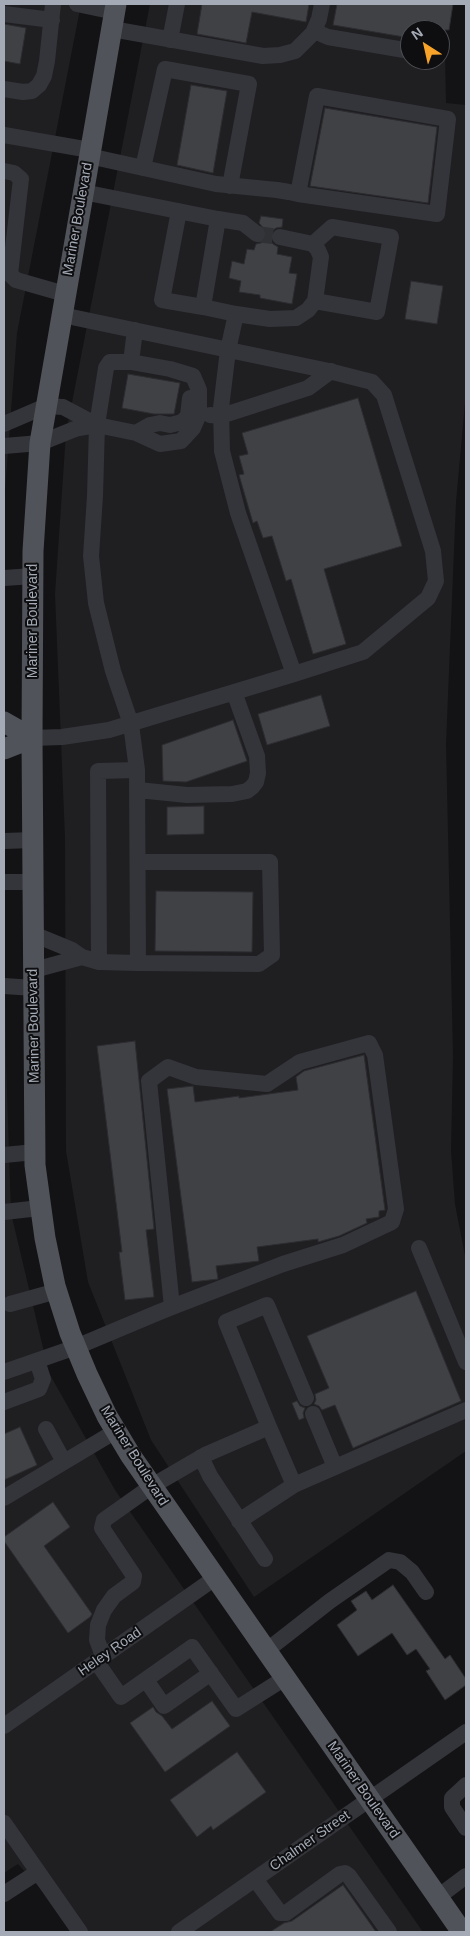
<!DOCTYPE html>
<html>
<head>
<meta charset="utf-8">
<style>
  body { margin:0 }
  #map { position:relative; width:470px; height:1936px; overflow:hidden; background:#131315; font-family:Arial,sans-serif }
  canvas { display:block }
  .frame { position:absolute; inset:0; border:5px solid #a4abb6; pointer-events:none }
  .north { position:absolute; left:400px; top:20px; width:50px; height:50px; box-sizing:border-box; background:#0e0e10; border:1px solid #4a4d52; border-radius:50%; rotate:325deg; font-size:14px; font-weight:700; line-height:20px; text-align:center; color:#a4abb6 }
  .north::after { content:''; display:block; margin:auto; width:18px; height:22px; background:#f7a329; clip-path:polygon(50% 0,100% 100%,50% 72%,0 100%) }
</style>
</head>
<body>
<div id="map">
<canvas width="470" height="1936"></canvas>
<div class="frame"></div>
<div class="north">N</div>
</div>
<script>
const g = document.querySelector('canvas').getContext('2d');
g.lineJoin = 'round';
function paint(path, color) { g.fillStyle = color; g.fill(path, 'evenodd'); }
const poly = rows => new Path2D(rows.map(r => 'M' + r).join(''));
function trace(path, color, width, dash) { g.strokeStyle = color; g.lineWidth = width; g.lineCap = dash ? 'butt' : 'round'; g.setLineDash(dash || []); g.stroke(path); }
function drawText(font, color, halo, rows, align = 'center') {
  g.font = font + ' Arial,sans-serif'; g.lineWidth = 4; g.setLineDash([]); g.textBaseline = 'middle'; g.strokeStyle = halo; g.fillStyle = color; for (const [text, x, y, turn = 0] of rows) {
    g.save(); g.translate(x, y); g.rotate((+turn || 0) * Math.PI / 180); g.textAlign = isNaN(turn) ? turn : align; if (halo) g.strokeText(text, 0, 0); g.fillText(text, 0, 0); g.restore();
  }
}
paint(poly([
  [4,4,81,4,17,333,4,504],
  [150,4,444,4,446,103,466,105,466,392,456,502,446,744,453,1056,451,1151,455,1204,466,1261,466,1451,254,1597,151,1440,88,1282,66,1151,65,838,55,594,66,433],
  [410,30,440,30,440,60,410,60],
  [4,885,6,1062,11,1213,49,1373,115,1490,423,1932,79,1932,18,1864,4,1873]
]), '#1f1f22');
const building = poly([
  [202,4,309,4,306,22,252,12,246,43,197,34,202,4],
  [337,4,453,4,449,30,410,30,410,38,333,25,337,4],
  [4,24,26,28,20,64,4,61,4,24],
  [191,85,227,91,213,173,177,165,191,85],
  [325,108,437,127,428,203,310,186,325,108],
  [261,216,283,219,282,227,276,228,272,231,270,240,273,244,278,247,277,254,292,257,289,273,297,274,292,304,260,298,260,295,239,292,241,281,229,278,232,261,244,264,247,249,254,250,256,244,261,243,265,240,266,231,259,223,261,216],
  [411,281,443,286,437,324,405,319,411,281],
  [128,374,180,383,174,414,154,414,122,408,128,374],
  [358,398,402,546,324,569,346,644,313,654,291,579,286,581,272,536,263,538,257,521,253,523,239,475,244,474,239,456,248,454,242,433,358,398],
  [321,695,330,726,267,745,258,714,321,695],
  [233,720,247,761,186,782,163,781,162,745,233,720],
  [204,806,204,834,167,835,167,807,204,806],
  [156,891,253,892,252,952,155,951,156,891],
  [135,1041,154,1229,146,1230,154,1297,125,1300,119,1252,122,1252,97,1046,135,1041],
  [364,1055,385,1210,379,1211,379,1217,366,1219,367,1223,339,1236,318,1242,318,1239,257,1247,259,1261,216,1266,218,1279,192,1282,167,1089,193,1086,195,1102,239,1096,239,1098,298,1090,296,1077,304,1071,364,1055],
  [416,1291,461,1401,353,1448,335,1405,322,1410,319,1406,314,1404,316,1400,315,1394,329,1388,307,1336,416,1291],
  [297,1401,300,1406,305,1408,303,1413,304,1418,299,1420,292,1403,297,1401],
  [20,1427,37,1465,4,1480,4,1434,20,1427],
  [53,1502,70,1527,44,1546,92,1614,90,1617,68,1633,4,1541,4,1537,53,1502],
  [393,1585,445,1659,450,1655,466,1679,466,1685,445,1700,426,1671,430,1669,416,1649,407,1655,392,1633,358,1656,337,1625,357,1610,351,1601,366,1591,372,1600,393,1585],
  [212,1701,230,1726,165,1772,130,1723,153,1707,156,1712,162,1716,172,1729,212,1701],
  [237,1752,266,1792,213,1830,211,1826,197,1837,170,1800,237,1752],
  [343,1885,376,1932,270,1932,284,1923,292,1921,343,1885]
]);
paint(building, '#3f4145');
trace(building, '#2d2d31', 1);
trace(poly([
  [257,234,280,237]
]), '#303135', 16, [16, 8]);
trace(poly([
  [77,4,115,12],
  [4,14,52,20],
  [112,29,263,56,280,55,295,51,313,33,319,19,322,4],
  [314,31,328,37,410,51],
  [170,40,177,4],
  [4,89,23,92,32,91,39,85,44,76,47,61,53,4],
  [4,135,90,150],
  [89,156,216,184,277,190,289,192,298,194,437,214,448,119,317,96,298,194],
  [143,168,165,69,249,84,230,186],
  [4,171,14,173,21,179,10,274,16,280,65,294],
  [83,192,218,219,203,307,236,314,228,350,221,408,222,451,238,513,294,674],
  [179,211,162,300,203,307],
  [218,219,243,223,257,234],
  [313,244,332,227,391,237,377,312,315,301],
  [236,314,270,319,296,318,308,310,315,301,321,257,318,250,313,244,280,237],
  [131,362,135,330],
  [210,415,221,416,308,388,331,371],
  [4,424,46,406,63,407,97,425,75,429,40,443,4,446],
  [136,433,150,425,160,423,170,425,182,422,188,416,190,398],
  [4,578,33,576],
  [32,738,62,737,109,730,294,674,363,652,428,598,436,581,433,551,384,395,372,382,329,371,62,315],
  [138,790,187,795,232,794,247,791,252,787,256,782,258,773,257,756,234,692],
  [4,841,33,840],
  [138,862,270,862,272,955,259,964,138,963],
  [4,882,33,882],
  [33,934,72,950,82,957,99,962,98,771,137,770,131,724,113,671,96,603,91,556,95,496,97,425,106,368,110,362,131,362,170,369,193,376,199,390,199,414,193,428,181,441,160,444,136,433,97,425],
  [99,962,138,963,137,770],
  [34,970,82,957],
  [4,986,34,988],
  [4,1155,35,1152],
  [4,1212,40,1208],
  [419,1248,466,1362],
  [10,1304,57,1291],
  [4,1372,76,1347,157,1313,172,1307,283,1264,343,1245,392,1222,396,1209,375,1055,369,1043,300,1062,267,1084,196,1077,168,1067,149,1081,172,1307],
  [4,1402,39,1389,43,1379,37,1361],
  [313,1414,335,1467],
  [269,1427,226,1322,267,1305,306,1398],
  [46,1429,64,1462],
  [201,1457,210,1476,265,1559],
  [4,1498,116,1431],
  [239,1521,294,1485],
  [266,1651,330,1601,389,1560,400,1562,412,1572,426,1592],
  [103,1656,97,1640,98,1625,104,1610,114,1596,133,1582,134,1576,102,1528,104,1520,152,1486,207,1454,269,1427,294,1485,466,1410],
  [96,1661,121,1697,192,1647,236,1709,285,1678],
  [146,1680,164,1706,211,1673],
  [4,1726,215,1578],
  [466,1785,452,1798,452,1807,466,1828],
  [4,1823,80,1932],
  [255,1879,280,1913,286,1913,340,1874,345,1873,349,1876,389,1932],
  [4,1894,38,1872],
  [438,1897,466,1876],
  [179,1932,466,1732]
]), '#34353a', 16);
trace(poly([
  [116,4,40,443,33,551,32,738,35,1165,45,1238,55,1286,70,1333,87,1374,107,1416,131,1456,462,1932],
  [4,722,32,738],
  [4,749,32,738]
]), '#505359', 21);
drawText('14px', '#a4abb6', '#0e0e10', [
  ["Mariner Boulevard",78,219,-80],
  ["Mariner Boulevard",33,621,-90],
  ["Mariner Boulevard",34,1026,-91],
  ["Mariner Boulevard",134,1456,58],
  ["Heley Road",110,1652,-35],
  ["Mariner Boulevard",363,1790,55],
  ["Chalmer Street",310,1841,-35]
]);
</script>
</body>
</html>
